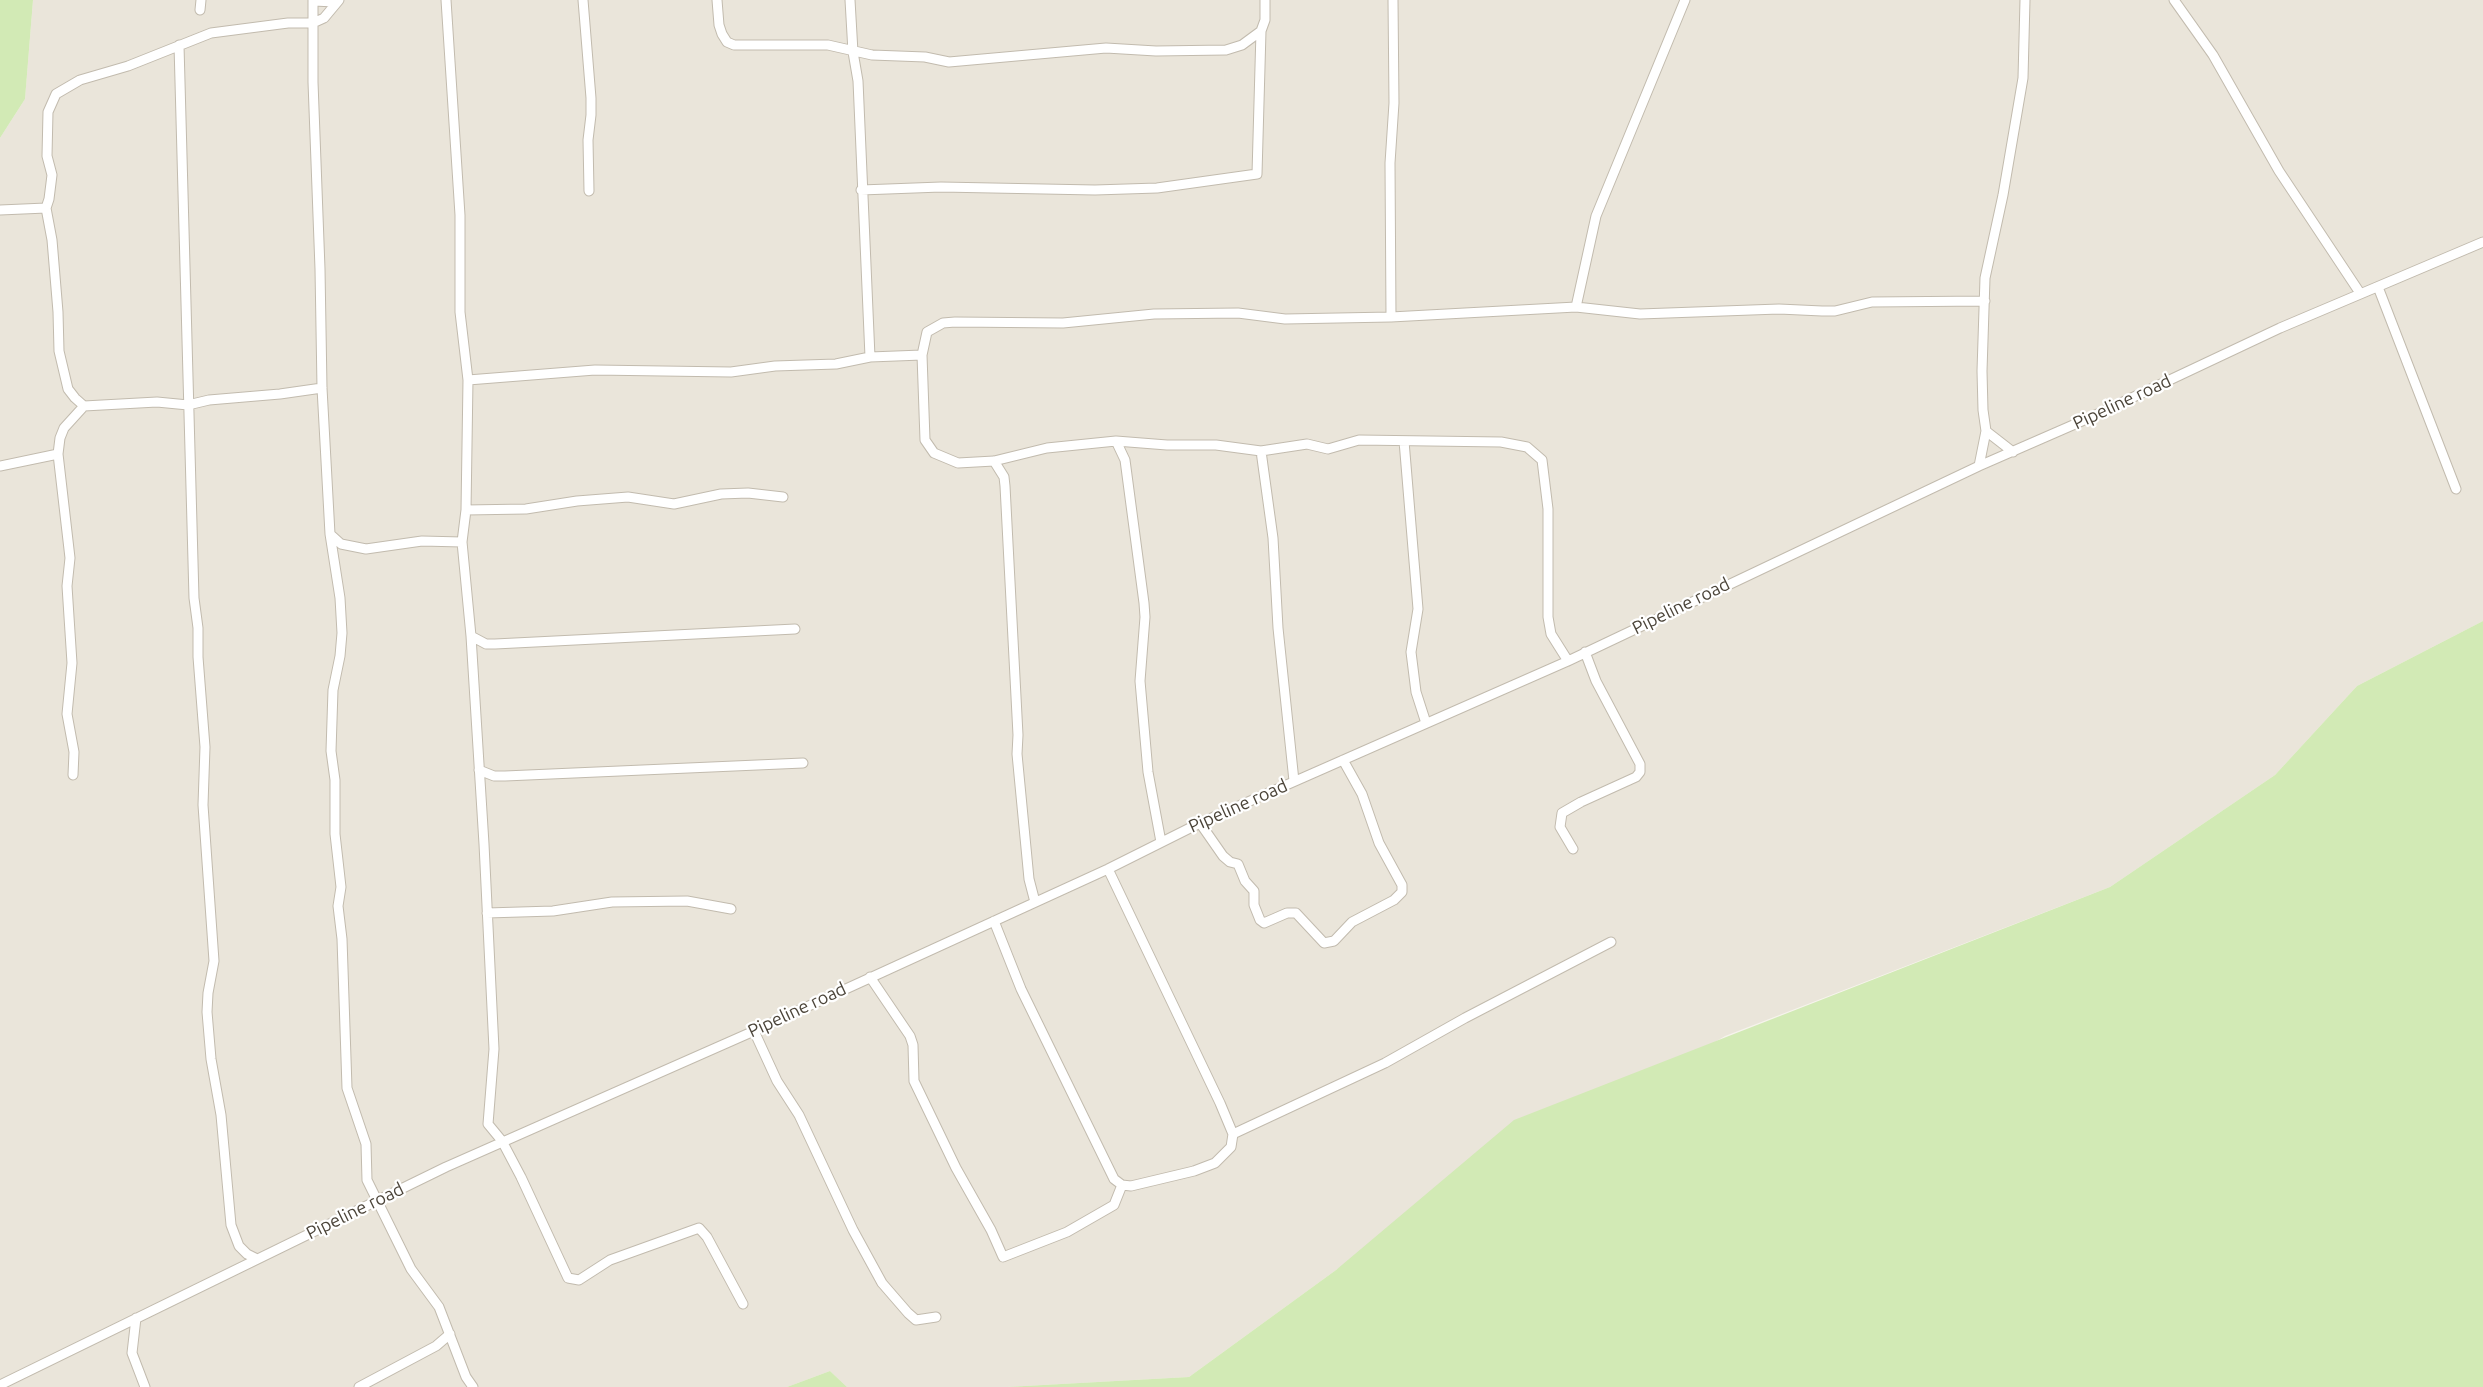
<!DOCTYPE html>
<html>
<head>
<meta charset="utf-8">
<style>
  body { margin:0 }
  canvas { display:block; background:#f6f3ec }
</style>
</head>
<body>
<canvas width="2483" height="1387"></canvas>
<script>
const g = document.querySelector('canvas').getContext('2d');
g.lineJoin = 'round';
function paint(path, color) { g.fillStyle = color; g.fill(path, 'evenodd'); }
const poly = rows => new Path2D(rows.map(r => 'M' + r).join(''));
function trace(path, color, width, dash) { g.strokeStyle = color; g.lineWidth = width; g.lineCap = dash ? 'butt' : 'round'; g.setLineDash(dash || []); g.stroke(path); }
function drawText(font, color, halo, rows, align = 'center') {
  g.font = font + ' Ubuntu,sans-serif'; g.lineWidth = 4.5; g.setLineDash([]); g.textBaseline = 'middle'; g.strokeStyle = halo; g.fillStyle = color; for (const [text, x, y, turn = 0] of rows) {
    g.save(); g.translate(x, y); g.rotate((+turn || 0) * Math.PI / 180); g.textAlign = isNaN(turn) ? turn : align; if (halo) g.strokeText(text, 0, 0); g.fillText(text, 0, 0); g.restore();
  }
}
paint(poly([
  [33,0,2483,0,2483,621,2357,686,2275,775,2110,887,1725,1036,1336,1270,1189,1377,1007,1387,847,1387,830,1371,787,1387,0,1387,0,138,25,99]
]), '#eae5da');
paint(poly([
  [0,0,33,0,25,99,0,138],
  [2483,621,2483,1387,1007,1387,1189,1377,1336,1270,1514,1120,2110,887,2275,775,2357,686],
  [830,1371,847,1387,787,1387]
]), '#d2eab5');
const minor = poly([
  [313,0,313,82,320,269,322,388,330,534,340,598,342,633,340,656,333,690,331,751,335,780,335,834,341,887,338,906,342,939,347,1088,366,1144,367,1180,411,1269,439,1307,466,1377,473,1387],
  [446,0,460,215,460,312,468,380,466,510,462,542,471,636,484,844,494,1049,488,1124,502,1141,521,1177,568,1278,579,1280,610,1260,699,1228,707,1237,743,1304],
  [583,0,591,98,591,115,588,140,589,191],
  [717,0,719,25,722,34,727,42,734,45,828,45,872,55,925,57,949,62,1106,48,1156,51,1226,50,1242,45,1261,31,1265,20,1265,0],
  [850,0,853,52,858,81,870,357],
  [2174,0,2213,55,2279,171,2360,293],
  [313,1,336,2],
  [200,10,201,0],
  [179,45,194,598,198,628,198,657,205,747,203,805,214,961,208,993,207,1012,211,1059,221,1115,231,1225,239,1246,247,1254,257,1259],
  [861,190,941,187,1095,190,1157,188,1257,174,1261,31],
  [0,210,46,208],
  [2378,287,2456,489],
  [1576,307,1596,216,1685,0],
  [1391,317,1390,163,1394,103,1393,0],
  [468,380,595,370,731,372,775,366,836,364,870,357,922,355],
  [322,388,280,394,209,400,188,405,157,402,84,406,75,398,68,389,59,351,58,312,52,240,46,208,49,199,52,175,47,156,48,112,56,94,80,80,128,66,211,33,288,23,313,23,324,18,339,0],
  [1986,431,2013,452],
  [1116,441,1125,460,1144,603,1145,617,1140,681,1148,772,1161,842],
  [1404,441,1418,609,1411,652,1416,692,1426,723],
  [1261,451,1273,538,1278,628,1294,781],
  [994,461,1004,477,1005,486,1018,735,1017,754,1029,879,1035,902],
  [0,466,58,454],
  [1979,466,1986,431,1983,410,1982,371,1985,278,2003,195,2023,78,2025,0],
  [466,510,526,509,577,501,628,497,674,504,721,494,748,493,783,497],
  [330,534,341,544,366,549,422,541,462,542],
  [471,636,486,644,495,644,795,629],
  [1568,661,1551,634,1548,617,1548,509,1542,460,1527,447,1501,442,1359,440,1328,449,1307,444,1261,451,1216,445,1167,445,1116,441,1047,448,994,461,958,463,934,453,925,440,922,355,927,332,943,323,955,322,1063,323,1154,314,1238,313,1285,319,1391,317,1576,307,1640,314,1779,309,1822,311,1835,311,1872,302,1985,301],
  [479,770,494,776,505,776,803,763],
  [73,775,74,752,67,714,72,663,67,586,70,558,58,454,60,438,64,428,84,406],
  [1200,823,1223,856,1230,862,1238,864,1245,881,1254,891,1254,905,1260,920,1264,923,1287,913,1296,913,1324,943,1334,941,1352,922,1394,900,1402,892,1402,885,1379,843,1362,794,1343,760],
  [1573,849,1560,827,1562,813,1581,802,1636,777,1640,772,1640,764,1596,681,1585,652],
  [487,913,553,911,612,902,687,901,731,909],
  [994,921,1021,989,1114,1179,1122,1185,1131,1186,1194,1171,1215,1163,1231,1147,1233,1134,1220,1103,1108,869],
  [870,977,910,1036,913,1045,914,1081,956,1168,991,1230,1003,1257,1067,1232,1114,1205,1122,1185],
  [754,1031,777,1081,799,1115,853,1230,882,1283,908,1313,916,1320,936,1317],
  [1233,1134,1385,1063,1465,1018,1611,942],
  [136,1318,132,1353,145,1387],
  [0,1385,446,1167,754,1031,1108,869,1200,823,1568,661,1979,466,2089,418,2280,328,2483,242],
  [359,1387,436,1346,450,1334]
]);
trace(minor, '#c2bbae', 11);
trace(minor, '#fff', 9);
drawText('18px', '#4b4439', '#fff', [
  ["Pipeline road",2122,402,-25],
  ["Pipeline road",1681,606,-26],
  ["Pipeline road",1238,806,-24],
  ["Pipeline road",797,1010,-25],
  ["Pipeline road",355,1211,-26]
]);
</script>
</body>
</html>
